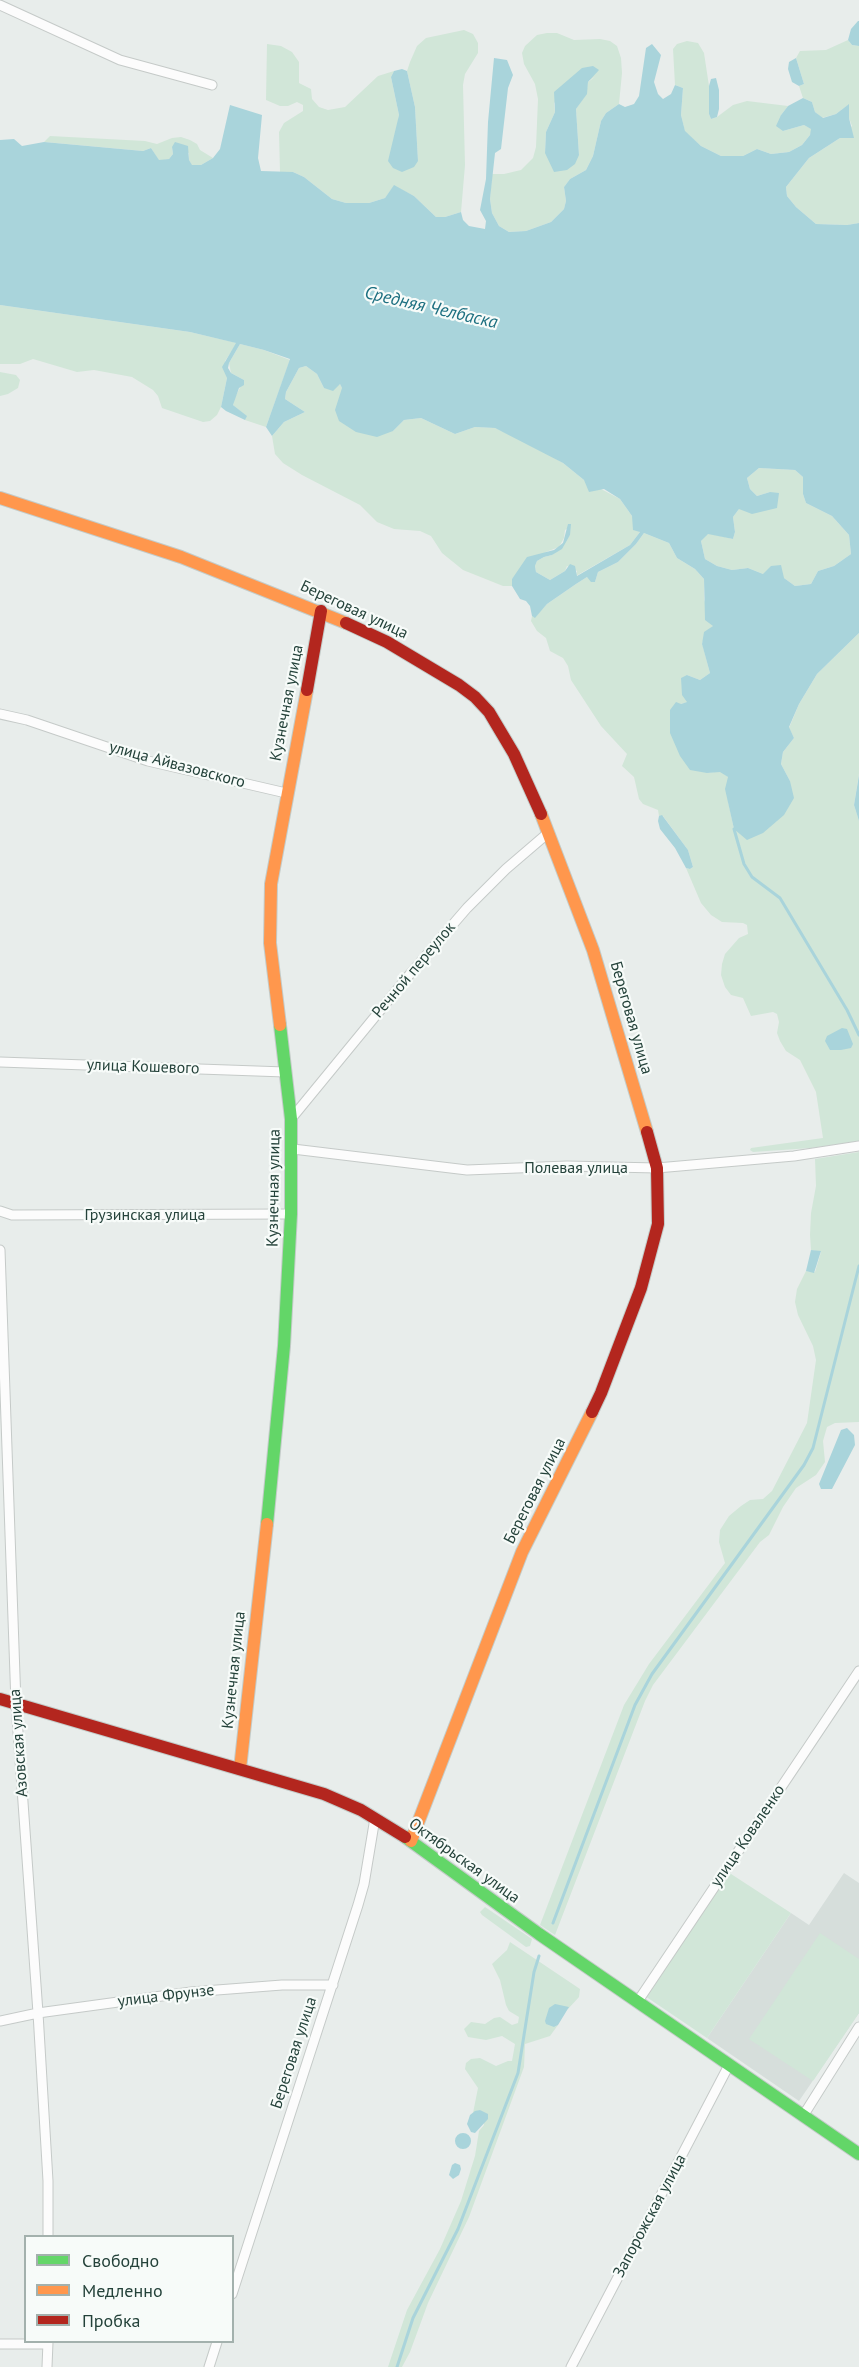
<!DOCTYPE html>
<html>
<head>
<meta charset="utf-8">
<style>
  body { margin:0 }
  #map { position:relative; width:859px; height:2367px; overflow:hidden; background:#e8edeb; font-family:"PT Sans",sans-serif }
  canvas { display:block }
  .legend { position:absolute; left:24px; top:2235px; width:210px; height:108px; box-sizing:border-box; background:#f7fbf9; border:2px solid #a3b1ad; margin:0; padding:8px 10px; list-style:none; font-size:18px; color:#24423a }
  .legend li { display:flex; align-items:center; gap:12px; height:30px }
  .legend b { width:30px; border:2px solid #a3b1ad }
</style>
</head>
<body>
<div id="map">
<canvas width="859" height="2367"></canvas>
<ul class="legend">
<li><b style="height:8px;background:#63d668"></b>Свободно</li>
<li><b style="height:8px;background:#ff974d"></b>Медленно</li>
<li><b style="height:8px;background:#b3261e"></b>Пробка</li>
</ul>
</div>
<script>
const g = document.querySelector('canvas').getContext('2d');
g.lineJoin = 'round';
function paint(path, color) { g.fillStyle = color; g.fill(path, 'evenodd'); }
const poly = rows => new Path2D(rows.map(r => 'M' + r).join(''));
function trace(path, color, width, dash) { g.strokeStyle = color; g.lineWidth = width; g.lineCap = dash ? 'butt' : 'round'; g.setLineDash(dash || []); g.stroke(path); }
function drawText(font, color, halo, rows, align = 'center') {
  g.font = font + ' "PT Sans",sans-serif'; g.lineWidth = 4.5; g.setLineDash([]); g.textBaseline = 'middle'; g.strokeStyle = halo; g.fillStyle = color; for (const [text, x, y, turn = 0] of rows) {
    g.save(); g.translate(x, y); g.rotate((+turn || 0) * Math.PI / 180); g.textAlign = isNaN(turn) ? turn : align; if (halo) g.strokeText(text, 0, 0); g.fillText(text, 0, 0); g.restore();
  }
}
paint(poly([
  [844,1873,859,1883,859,2013,799,2101,707,2038,791,1913,809,1925]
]), '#d6dedb');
paint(poly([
  [464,30,473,34,478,43,478,53,465,74,463,85,465,165,461,212,445,217,436,217,414,196,394,186,385,198,369,203,346,203,332,199,304,177,293,172,280,172,279,132,284,123,303,111,303,105,297,102,288,106,280,106,266,100,267,44,281,46,292,52,299,62,299,83,311,89,312,99,319,107,328,110,345,107,378,76,394,71,391,77,399,115,396,133,418,161,415,107,407,71,410,62,417,46,426,38],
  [547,33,557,33,574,40,600,39,610,41,617,46,621,58,622,73,619,104,606,113,601,121,593,156,586,170,570,179,564,187,566,201,564,209,551,222,526,231,509,232,499,226,492,213,490,199,492,174,504,174,521,170,533,158,536,147,538,99,535,84,524,64,522,53,525,46,537,35],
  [596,76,588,82,586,94,576,109,579,155,545,153,546,132,555,112,554,103],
  [848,40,852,45,859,46,859,223,847,225,816,224,796,207,787,196,786,187,809,158,840,138,852,126,849,118,848,105,836,114,822,118,815,112,812,102,803,98,799,86,804,84,796,58,800,51,826,50],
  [687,41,698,43,704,53,709,86,709,114,711,119,717,117,733,105,747,101,788,106,781,115,783,131,804,125,812,129,810,135,802,145,789,152,771,154,757,149,743,156,721,156,701,146,685,132,681,115,683,88,675,85,673,49,677,44],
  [50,136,145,141,157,144,172,138,181,137,190,140,197,144,200,150,213,158,201,165,192,166,189,160,189,153,172,147,173,154,169,159,159,161,151,148,143,151,44,142],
  [0,305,190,332,237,343,225,361,227,378,221,407,217,415,210,421,203,422,162,408,158,396,153,390,132,377,94,370,77,372,33,359,20,364,0,364],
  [240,344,264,350,290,360,266,427,245,420,246,416,233,405,234,399,244,380,231,373,229,363],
  [306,366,317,374,324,388,340,384,342,388,393,431,404,420,421,418,455,434,475,427,495,428,532,445,563,463,584,480,620,499,632,516,640,532,630,545,576,576,577,571,567,566,565,571,550,580,536,572,535,566,537,561,544,557,552,555,570,535,569,528,565,530,564,538,559,547,546,552,512,579,512,586,503,586,463,570,442,553,431,536,420,531,394,529,377,522,360,505,302,475,283,463,275,454,272,436,284,422,305,412,285,399,286,392,299,368],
  [0,372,16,375,20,380,18,388,8,394,0,396],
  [759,468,795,470,803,477,803,494,806,503,832,516,849,535,851,554,834,566,818,571,811,584,795,586,784,578,763,574,748,568,732,570,717,566,705,559,701,541,708,533,733,539,735,532,733,517,739,509,770,492,757,496,750,489,747,478],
  [644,533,669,543,677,558,695,569,704,579,704,599,713,626,702,643,710,673,700,680,687,675,688,702,681,704,707,773,721,771,728,777,728,801,734,829,790,781,781,764,783,752,794,738,789,728,799,704,817,674,859,633,859,774,854,805,859,821,859,1141,811,1148,753,1152,750,1150,751,1148,823,1138,816,1092,800,1060,786,1051,780,1041,777,1033,779,1022,777,1014,773,1012,751,1016,743,998,731,995,725,987,721,975,722,964,725,954,739,938,748,934,747,925,743,923,722,922,711,915,701,903,686,868,690,869,693,867,688,850,663,816,659,816,658,810,643,804,639,799,634,777,622,766,627,754,601,726,571,680,568,666,563,658,550,651,546,638,537,631,531,621,532,616,535,617,547,604,576,584,587,577,595,582,598,572,618,562,636,544],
  [859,1152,859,1422,835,1423,827,1427,823,1441,825,1462,816,1475,796,1488,783,1507,769,1535,760,1542,653,1685,645,1701,555,1935,540,1925,624,1705,649,1664,725,1563,719,1542,720,1530,729,1516,741,1506,750,1500,763,1499,772,1491,807,1423,816,1360,813,1346,798,1315,795,1302,797,1289,806,1271,815,1272,821,1252,811,1250,810,1235,811,1213,816,1186,815,1159],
  [728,1872,791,1913,707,2038,645,1996],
  [485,1907,532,1939,530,1946,526,1947,482,1915,480,1912],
  [820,1933,859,1959,859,2013,813,2081,749,2039],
  [510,1942,580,1989,579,1997,568,2009,568,2007,554,2027,558,2025,550,2036,525,2044,524,2067,469,2217,428,2303,410,2352,402,2367,388,2367,407,2310,440,2249,461,2201,475,2156,479,2131,484,2125,480,2110,473,2113,478,2088,465,2069,466,2063,471,2059,480,2058,496,2066,508,2061,512,2061,515,2044,502,2036,486,2040,468,2037,464,2029,471,2022,485,2024,494,2018,500,2017,512,2025,518,2023,519,2017,509,2011,506,2005,500,1980,492,1964,507,1950]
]), '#d1e6d8');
paint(poly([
  [858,21,859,21,859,46,852,45,848,40,851,29],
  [652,44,661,55,654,82,658,94,663,99,671,94,675,85,683,88,681,115,685,131,701,146,721,156,743,156,757,149,771,154,789,152,802,145,810,135,811,129,804,125,783,131,776,126,781,115,788,106,803,98,812,102,815,112,823,118,836,114,849,104,849,118,854,138,840,138,809,158,786,187,787,196,796,207,816,224,847,225,859,223,859,633,817,674,799,704,789,727,794,738,783,752,781,764,790,781,794,798,784,815,763,833,747,840,734,829,725,789,728,777,720,772,707,773,690,770,680,756,670,733,670,710,676,702,681,704,687,702,682,695,681,678,687,675,700,680,710,673,702,644,704,632,713,626,705,620,704,579,695,569,677,558,669,543,644,533,636,544,618,562,598,572,595,582,591,582,587,577,576,584,547,604,535,618,532,616,530,606,526,601,520,599,512,586,512,579,527,557,554,550,563,543,568,524,571,524,570,535,562,549,552,555,544,557,537,561,535,566,536,572,550,580,565,571,570,564,575,566,577,576,630,545,640,532,633,530,632,516,620,499,604,489,589,492,584,480,563,463,495,428,475,427,455,434,421,418,404,420,393,431,377,437,356,432,339,421,335,410,342,388,340,384,333,391,324,388,317,374,306,366,299,368,286,392,285,399,305,412,284,422,272,436,266,427,290,359,264,350,240,344,229,363,228,368,231,373,244,380,244,385,239,388,233,405,247,416,245,420,226,411,221,407,227,378,222,367,236,343,190,332,0,305,0,140,14,139,22,146,44,142,143,151,151,148,159,160,169,159,173,154,172,147,175,142,188,146,189,160,192,165,201,165,213,158,220,149,230,105,262,115,258,158,261,171,293,172,304,177,332,199,346,203,369,203,385,198,394,185,414,196,436,217,445,217,461,212,463,220,469,226,485,229,486,221,480,210,486,179,488,122,494,58,507,60,513,75,508,88,501,149,495,153,490,199,492,213,499,226,509,232,526,231,551,222,564,209,566,201,564,187,570,179,586,170,593,156,601,121,606,113,619,104,625,107,634,104,639,96,646,48],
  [759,468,795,470,803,477,803,494,806,503,832,516,849,535,851,554,834,566,818,571,811,584,795,586,784,578,781,565,771,566,763,574,748,568,732,570,717,566,705,559,701,541,708,534,733,539,735,532,733,517,739,509,752,514,777,508,779,493,770,492,757,496,750,489,747,478],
  [796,58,804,84,799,86,792,82,788,69,789,62],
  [593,66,599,70,588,82,587,94,576,109,579,155,575,164,567,170,554,172,545,153,546,132,555,112,554,92,582,68],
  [402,69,407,71,415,107,418,161,414,167,402,172,393,168,388,161,399,115,391,77,394,71],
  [716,78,719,90,719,109,717,117,711,119,709,114,709,86,711,79],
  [859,775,859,821,854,805],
  [662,815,688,850,693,867,690,869,686,868,675,848,660,829,658,821,659,816],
  [842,1028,847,1029,853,1044,851,1048,841,1050,830,1050,825,1041,827,1036],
  [811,1250,821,1251,814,1273,806,1271],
  [847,1428,854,1435,855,1445,832,1489,821,1489,819,1484,841,1430],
  [555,2004,569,2007,558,2025,554,2027,546,2024,545,2021,549,2008],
  [480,2110,488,2114,488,2119,475,2133,471,2132,467,2124,470,2115,475,2111],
  '455 2141a8 8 0 1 1 16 0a8 8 0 1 1-16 0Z',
  [455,2163,460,2165,461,2169,459,2175,453,2179,449,2175,452,2165]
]), '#a9d4db');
trace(poly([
  [734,829,744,864,752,877,780,898,847,1010,859,1035],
  [553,1923,635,1705,652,1674,804,1465,813,1448,859,1266],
  [397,2367,413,2318,458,2229,518,2073,534,1972,539,1956]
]), '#a9d4db', 3);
const street = poly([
  [0,5,120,60,212,85],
  [0,714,27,720,148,761,286,793],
  [0,1062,285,1072],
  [291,1119,410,974,467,908,506,869,548,833],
  [293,1149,467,1170,567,1166,657,1168,794,1156,859,1146],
  [0,1211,12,1215,291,1214],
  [0,1250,16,1704,38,2013,48,2181,48,2236],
  [638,2001,859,1671],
  [0,2021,38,2013,191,1992,282,1985,333,1985],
  [803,2116,859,2027],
  [232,2294,358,1905,364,1884,375,1818],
  [0,2344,48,2344],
  [47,2367,48,2342],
  [209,2367,217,2342],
  [571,2367,729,2065]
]);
const fast = poly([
  [267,1524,284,1346,291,1214,291,1119,280,1025],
  [405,1837,539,1934,859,2154]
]);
const slow = poly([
  [0,498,181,557,346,623],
  [541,814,593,950,647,1132],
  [280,1025,270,943,271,884,307,690],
  [240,1769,267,1524],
  [411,1841,522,1552,592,1412]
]);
const jam = poly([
  [346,623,387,642,459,685,475,697,489,712,514,754,541,814],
  [307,690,321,611],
  [592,1412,601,1393,641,1288,658,1224,657,1168,647,1132],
  [0,1699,324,1794,361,1810,405,1837]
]);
trace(street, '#c5cac8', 11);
trace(fast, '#c3cbc8', 14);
trace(slow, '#c3cbc8', 14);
trace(jam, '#c3cbc8', 14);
trace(street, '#fcfcfc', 9);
trace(fast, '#63d668', 12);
trace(slow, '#ff974d', 12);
trace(jam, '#b3261e', 12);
drawText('16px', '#24423a', '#f7fbf9', [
  ["Береговая улица",354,610,25],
  ["Кузнечная улица",287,703,-79],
  ["улица Айвазовского",177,765,15],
  ["Речной переулок",414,970,-50],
  ["Береговая улица",631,1018,74],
  ["улица Кошевого",143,1067,2],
  ["Полевая улица",576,1168],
  ["Кузнечная улица",274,1188,-89],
  ["Грузинская улица",145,1215],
  ["Береговая улица",535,1491,-63],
  ["Кузнечная улица",234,1670,-84],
  ["Азовская улица",19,1743,-94],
  ["улица Коваленко",748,1836,-56],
  ["Октябрьская улица",464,1861,36],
  ["улица Фрунзе",166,1996,-7],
  ["Береговая улица",294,2053,-72],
  ["Запорожская улица",650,2216,-62]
]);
drawText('italic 18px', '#1c6f80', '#f7fbf9', [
  ["Средняя Челбаска",431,308,13]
]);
</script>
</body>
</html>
